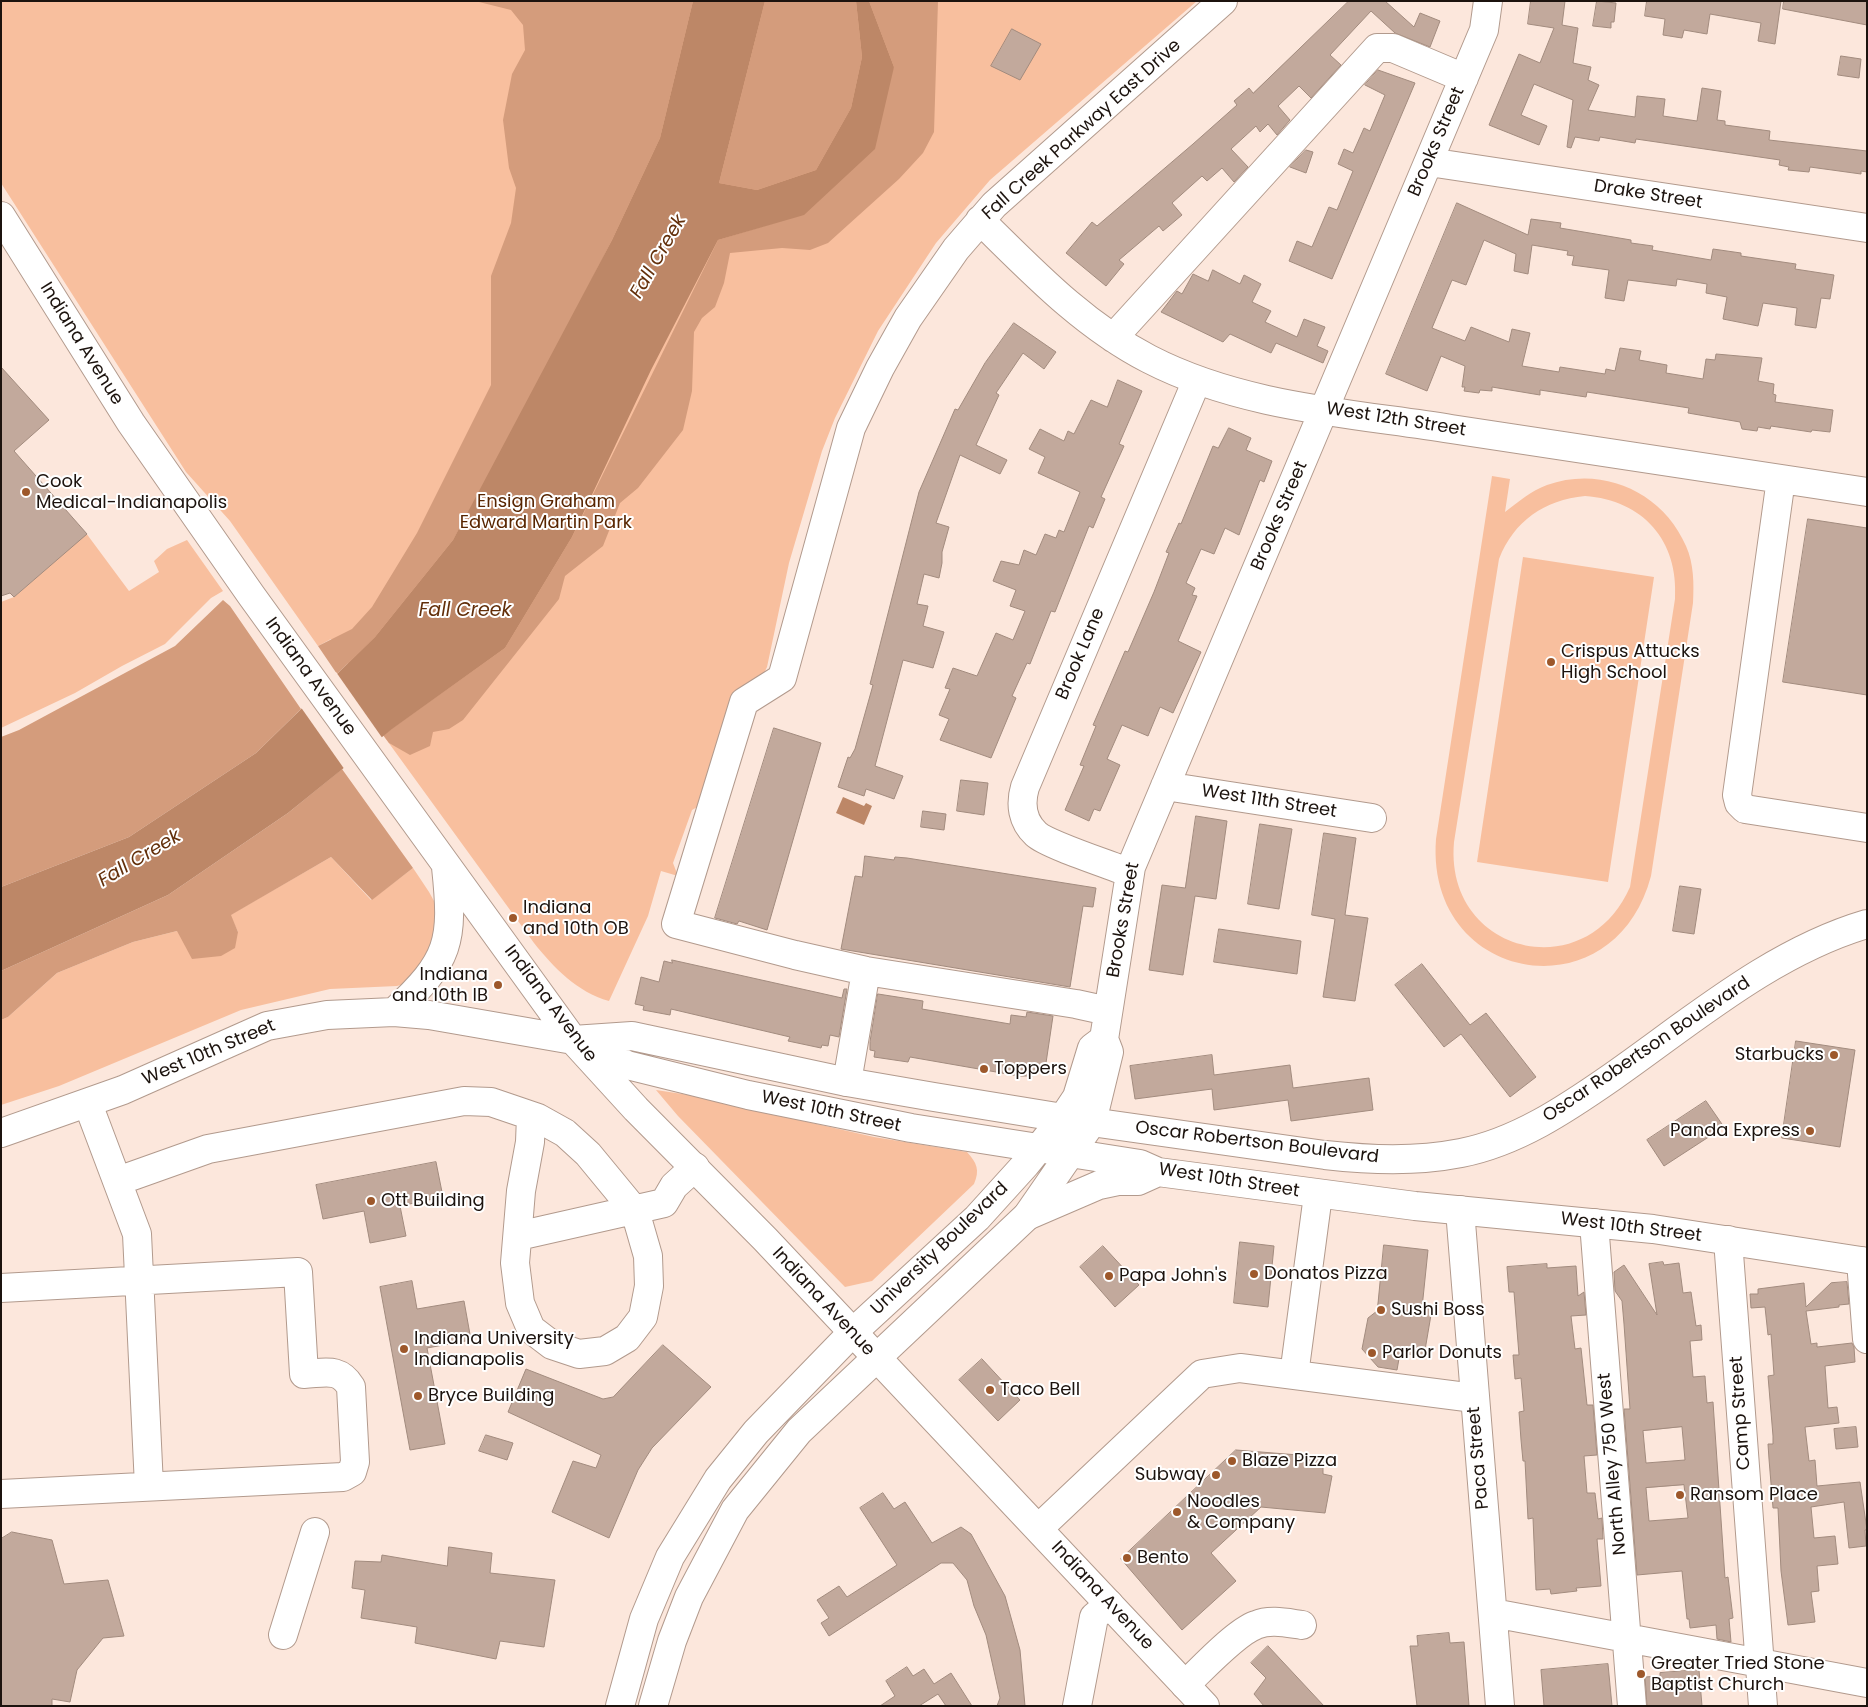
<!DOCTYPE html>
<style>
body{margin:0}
#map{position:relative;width:1868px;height:1707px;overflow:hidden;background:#fce7dc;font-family:Poppins,sans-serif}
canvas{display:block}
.frame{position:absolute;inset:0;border:2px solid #1c130e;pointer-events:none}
</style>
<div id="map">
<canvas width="1868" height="1707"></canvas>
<div class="frame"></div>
</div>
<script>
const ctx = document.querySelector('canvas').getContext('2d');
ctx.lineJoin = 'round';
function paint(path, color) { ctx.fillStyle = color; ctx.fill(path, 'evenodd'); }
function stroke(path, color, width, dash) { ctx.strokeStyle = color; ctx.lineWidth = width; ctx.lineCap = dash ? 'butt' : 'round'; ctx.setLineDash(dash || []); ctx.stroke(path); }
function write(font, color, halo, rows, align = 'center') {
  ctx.font = font + ' Poppins,sans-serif'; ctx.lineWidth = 4; ctx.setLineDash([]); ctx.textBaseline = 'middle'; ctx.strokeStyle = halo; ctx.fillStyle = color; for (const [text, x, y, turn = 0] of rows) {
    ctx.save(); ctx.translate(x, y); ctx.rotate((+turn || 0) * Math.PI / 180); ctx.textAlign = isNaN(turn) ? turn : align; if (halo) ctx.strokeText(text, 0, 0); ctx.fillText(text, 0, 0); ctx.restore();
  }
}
paint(new Path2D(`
 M1 1H1197L990 180 936 243 878 331 835 418 822 451 789 563 767 667 699 806 692 810 673 863 678 876 661 871 648 916 609 1001C577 992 554 968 534 943L383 735 392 729 331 639 318 646 230 521 186 472 1 183Z
 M1492 476 1510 479 1505 512C1518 502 1531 491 1547 485 1602 465 1663 492 1686 546 1694 564 1694 584 1693 603L1651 876C1614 1016 1425 984 1436 839ZM1585 496C1643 500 1679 541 1675 599L1630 887C1585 989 1444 953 1454 842L1499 559C1514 521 1544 500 1585 496Z
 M86 533 129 591 159 572 154 561 167 549 187 540 223 591 211 598 165 644 122 666 75 693 1 728V602L14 597Z
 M1523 557 1654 577 1608 882 1477 862Z
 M331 857 371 900 413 868C420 879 428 889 434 901 447 927 425 958 414 981L397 986 330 989 241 1010 59 1086 1 1105V1020L8 1017 57 973 133 942 177 931 238 932 230 915Z
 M656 1090 689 1095 874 1137 967 1152C977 1163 980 1170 974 1184L872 1281 845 1287 678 1116Z`), '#f8bf9e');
paint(new Path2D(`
 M475 1H693L660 138 612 240 520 418 453 540 375 637 337 674 318 646 352 629 372 607 417 533 491 385V276L511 223 516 188 509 168 503 120 512 74 525 50 523 25 511 10Z
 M765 1H856L862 57 851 108 816 170 757 190 719 183Z
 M869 1H938L934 132 923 153 899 179 828 243 810 250 782 248 730 253 724 283 715 307 702 318 694 332 692 391 683 430 638 488 620 503 603 546 565 576 559 599 463 720 449 729 433 732 430 746 410 755 389 743 383 735 505 648 572 537 718 240 804 214 894 67Z
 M223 600 230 606 301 709 256 753 129 837 1 887V737L19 730 175 646Z
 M342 769 413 868 372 900 331 857 231 915 238 932 235 948 221 956 192 959 177 931 133 942 57 973 8 1017 1 1020V971L168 895 288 813Z`), '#d49c7c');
paint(new Path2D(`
 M693 1H765L719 183 757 190 816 170 851 108 862 57 856 1H869L894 67 875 149 804 215 718 240 651 370 572 537 505 648 392 729 288 813 168 895 1 971V887L129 837 256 753 375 637 453 540 612 240 660 138Z
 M843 797 864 806 866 803 872 806 864 825 836 813Z`), '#bd8767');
paint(new Path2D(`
 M336 672 383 739 345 770 300 706Z`), '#fce7dc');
const building = new Path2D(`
 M1349 1H1385L1414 27 1420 13 1440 21 1430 47 1395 33 1371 11 1330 55 1341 65 1311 98 1299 86 1278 106 1290 120 1277 135 1268 124 1260 132 1256 126 1231 149 1248 167 1234 182 1222 168 1207 181 1202 176 1172 203 1182 215 1163 231 1159 226 1119 260 1124 264 1106 286 1066 253 1092 222 1097 226 1193 144 1237 105 1234 101 1249 88 1253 93Z
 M1531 1H1565L1562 25 1578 28 1573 63 1591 67 1588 80 1599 85 1588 110 1635 117 1637 96 1665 99 1663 116 1697 121 1702 88 1721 91 1717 120 1725 121V125L1770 131 1769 140 1867 151V172L1861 171V174L1810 167 1809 172 1788 170 1789 167 1779 165 1780 160 1636 139 1635 143 1600 137 1599 141 1575 137 1571 148 1567 147 1573 100 1534 84 1521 115 1547 126 1539 145 1489 125 1519 54 1540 63 1554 28 1528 24Z
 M1597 1 1616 3 1614 22H1611V28L1593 26Z
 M1647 1H1781L1775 44 1758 41 1761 23 1710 14 1707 34 1684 30 1682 38 1663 35 1665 19 1645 16Z
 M1784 1H1867V25L1783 9Z
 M1012 29 1041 44 1020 80 991 66Z
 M1841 56 1861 59 1859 78 1838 75Z
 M1378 70 1415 83 1332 279 1289 261 1297 241 1312 247 1329 207 1337 210 1353 171 1338 164 1344 149 1353 153 1364 128 1370 131 1385 95 1365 85Z
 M1306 150 1313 152 1306 173 1290 167Z
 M1457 203 1528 235 1531 219 1561 223 1560 228 1631 240V243L1653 246 1652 250 1711 260 1713 249 1741 253V256L1796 264 1795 269 1834 275 1830 299 1821 298 1816 328 1795 325 1797 308 1763 303 1758 326 1723 319 1727 297 1706 293 1707 284 1677 279 1676 286 1628 280 1624 301 1605 298 1609 270 1572 265 1574 256 1567 255 1568 251 1532 245 1528 274 1514 271 1516 254 1484 240 1466 285 1452 280 1432 328 1465 341 1471 327 1509 342 1512 329 1530 333 1522 366 1559 372 1560 367 1605 374 1606 369 1615 371 1620 348 1641 351 1639 360 1667 365 1666 373 1703 379 1706 359 1715 360 1716 354 1762 358 1758 381 1774 384 1773 394 1776 395 1775 402 1833 410 1830 432 1812 430 1811 432 1771 426 1770 429 1758 427 1757 431 1742 429 1740 422 1688 413 1689 408 1587 392 1586 397 1540 390V395L1492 387V391L1480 390 1479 393 1464 391 1465 387H1462L1465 366 1441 356 1427 391 1386 374Z
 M1213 270 1240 284 1244 275 1261 284 1252 302 1271 311 1265 322 1297 337 1304 319 1325 327 1317 346 1328 351 1323 363 1276 343 1271 353 1230 334 1223 342 1161 312 1177 291 1182 294 1193 274 1208 281Z
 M1014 323 1056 352 1044 369 1023 353 996 393 999 395 976 445 1007 460 1000 474 960 455 936 523 949 527 942 552V563L939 578 924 574 917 604 928 606 923 626 944 632 933 668 903 660 875 766 903 776 894 799 866 789 864 796 838 787 848 757 850 758 855 749 873 685 870 684 919 492 955 409 958 410 985 363Z
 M1 367 49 420 14 451 87 534 14 597 10 593 1 596Z
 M1118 380 1142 391 1119 444 1124 446 1101 497 1105 499 1093 528 1089 526 1055 612 1051 611 1030 664 1027 663 1012 696 1016 698 991 758 940 740 949 719 939 715 950 689 945 688 953 668 977 676 996 633 1013 640 1025 611 1010 606 1016 590 993 581 1001 561 1019 565 1024 550 1036 555 1045 534 1056 538 1059 530 1064 532 1080 492 1038 473 1045 457 1029 449 1040 429 1064 441 1068 431 1074 434 1091 400 1107 407Z
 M1229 428 1251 438 1246 450 1272 461 1264 482 1260 480 1239 535 1225 528 1214 554 1201 549 1186 583 1195 588 1192 595 1197 596 1178 641 1201 652 1173 713 1160 707 1148 736 1122 725 1107 759 1120 765 1100 811 1094 809 1089 821 1065 810 1084 766 1080 765 1096 726 1093 725 1125 651 1128 652 1154 592 1169 553 1166 552 1179 523 1181 524 1213 446 1218 448Z
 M1808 519 1867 528V695L1783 682Z
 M774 728 821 743 767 930 739 921 737 924 715 918Z
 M961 780 988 783 984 815 957 811Z
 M923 811 946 814 944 830 921 827Z
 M1196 816 1227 821 1216 899 1195 896 1183 975 1149 970 1162 885 1185 888Z
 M1260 824 1292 829 1279 909 1248 904Z
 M1324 833 1356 838 1345 915 1368 918 1355 1001 1323 997 1335 919 1312 915Z
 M865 856 894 860 895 857 907 858 1096 888 1093 907 1083 906 1070 987 841 949 855 876 862 877Z
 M1680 886 1701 889 1694 934 1673 931Z
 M1219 929 1301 941 1297 974 1214 962Z
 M672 960 842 998 844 989H847L839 1037 830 1035 828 1046 822 1045 821 1048 788 1041 790 1037 671 1009 670 1015 643 1010 644 1006 635 1004 641 977 659 982 664 961 672 963Z
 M1422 964 1470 1025 1486 1013 1536 1077 1510 1097 1461 1034 1444 1047 1395 985Z
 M878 994 923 1001 922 1009 1010 1024 1011 1015 1026 1017 1027 1012 1053 1016 1046 1063 1042 1071 1032 1076H1019L910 1057 908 1062 874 1057 875 1051 870 1050V1042Z
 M1796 1041 1855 1050 1840 1147 1782 1138Z
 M1212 1055 1214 1075 1290 1065 1293 1088 1369 1078 1373 1110 1291 1121 1288 1100 1214 1110 1212 1089 1135 1099 1130 1066Z
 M1706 1101 1724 1127 1664 1166 1647 1140Z
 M436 1162 443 1197 400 1206 406 1236 370 1243 364 1211 323 1219 316 1185Z
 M1240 1242 1274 1246 1268 1307 1234 1303Z
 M1384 1245 1428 1250 1422 1308 1432 1309 1424 1356 1400 1353 1397 1370 1378 1367 1362 1349 1368 1318 1377 1311Z
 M1103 1246 1139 1285 1115 1307 1080 1267Z
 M1663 1262 1664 1265 1679 1263 1683 1293 1691 1292 1696 1326 1701 1325 1702 1340 1690 1341 1693 1377 1705 1376 1707 1403 1713 1402 1725 1578 1728 1577 1733 1618 1729 1619 1731 1642 1717 1639 1716 1625 1690 1628 1689 1619H1687L1682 1571 1637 1575 1624 1409H1630L1624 1324 1622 1301 1615 1291 1614 1272 1624 1265 1657 1315 1649 1264ZM1682 1427 1685 1460 1646 1463 1643 1431ZM1684 1485 1688 1518 1649 1521 1646 1488Z
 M1547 1264V1268L1576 1266 1578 1296 1584 1292 1586 1315 1571 1316 1575 1349 1581 1348 1587 1405H1593L1597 1455 1584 1456 1587 1493H1595L1598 1519 1602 1518 1603 1539H1597L1601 1586 1576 1588 1577 1591 1551 1594 1550 1589 1536 1590 1533 1518 1528 1519 1525 1461H1523L1521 1440 1519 1412 1524 1411 1521 1378 1515 1379 1513 1355H1519L1514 1292H1509L1507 1267Z
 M412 1281 417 1309 464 1301 471 1340 427 1348 445 1444 410 1450 380 1287Z
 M1847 1282 1849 1304 1839 1305V1307L1806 1311 1811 1344 1817 1343V1347L1852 1343 1854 1347 1855 1362 1825 1366 1828 1408 1837 1407 1839 1423 1805 1427 1809 1461 1815 1460 1817 1486 1860 1482 1867 1530H1865L1866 1546 1849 1548 1844 1502 1811 1507 1814 1538 1835 1536 1838 1564 1817 1566 1819 1591 1811 1592 1815 1622 1788 1625 1781 1571 1778 1508H1773L1769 1459 1768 1444H1773V1436L1768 1376 1774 1375 1771 1334 1768 1335 1765 1307 1751 1308 1750 1294H1758V1289L1804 1283 1806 1307 1831 1283Z
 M663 1345 711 1387 652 1448 638 1470 609 1538 552 1512 573 1461 596 1468 601 1455 508 1412 526 1369 603 1399 613 1397Z
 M982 1359 1020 1400 998 1421 959 1380Z
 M1856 1427 1858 1447 1836 1449 1834 1429Z
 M486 1435 513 1443 507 1460 479 1451Z
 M1236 1450 1323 1457V1474L1332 1476 1325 1513 1261 1507 1211 1553 1236 1581 1182 1630 1121 1559Z
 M883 1493 894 1509 905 1502 932 1543 961 1527 971 1534 1005 1596 1020 1650 1025 1706H997L1000 1698 986 1635 974 1606 967 1580 953 1563H941L829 1636 821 1623 829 1618 817 1600 839 1586 847 1597 897 1565 860 1508Z
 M12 1532 52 1540 64 1584 108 1580 124 1636 103 1638 77 1670 70 1702 52 1699V1706H1V1539Z
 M449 1547 492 1553 490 1573 555 1580 544 1647 500 1641 496 1659 415 1643 417 1627 361 1618 365 1590 352 1588 355 1561 381 1562 382 1555 447 1566Z
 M1449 1633 1450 1643 1464 1642 1469 1706H1417L1410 1646H1418L1417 1636Z
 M1268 1646 1324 1706H1264L1254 1694 1266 1678 1251 1663Z
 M1608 1664 1612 1706H1544L1541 1670Z
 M907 1667 913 1676 924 1669 934 1684 951 1673 972 1706H946L938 1694 919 1706H880L895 1696 886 1681Z
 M1699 1670 1702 1706H1647L1645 1677 1660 1676V1673Z`);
paint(building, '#c2a99c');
stroke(building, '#a28b7e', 1);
const minor = new Path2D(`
 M1429 162 1867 228
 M980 220C1033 272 1083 325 1149 359 1242 407 1350 413 1451 429 1589 450 1728 471 1867 492
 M1113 338 1377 48H1393L1464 78
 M1781 479 1737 795 1739 803 1745 809 1867 828
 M1165 786 1372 818
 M1130 873C1111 865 1048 845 1036 834 1022 821 1020 804 1025 787L1197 380
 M1108 1011 1076 1004 866 971 795 955 676 924 744 702 782 678 851 428 880 368 908 318 956 249 994 205 1223 1
 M847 1082 866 971
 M88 1104 137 1234 149 1486
 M118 1181 208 1149 464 1101 491 1102 538 1118 565 1133 588 1154 635 1211 648 1256 649 1286 643 1317 627 1338 605 1351 579 1354 552 1345 531 1329 520 1303 515 1263 521 1191 530 1142 531 1116
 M1460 1210 1500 1706
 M1594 1223 1632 1706
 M518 1236 664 1203 674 1186 695 1167
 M1728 1240 1763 1706
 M1861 1261 1867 1339
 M1 1288 298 1272 304 1374C325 1373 339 1367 351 1387L355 1462 352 1472 343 1477 1 1494
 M1294 1375 1318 1195
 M1039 1528 1202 1374 1240 1368 1474 1398
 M1493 1613 1867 1683
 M283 1635 315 1532
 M1185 1685C1202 1669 1236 1632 1256 1625 1270 1619 1287 1623 1302 1625
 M620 1706 644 1619 670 1557 718 1479 756 1432 852 1333 977 1218 1026 1164 1063 1118 1077 1097 1092 1048 1104 1039
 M653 1706 672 1641 689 1597 735 1510 799 1431 1027 1216 1092 1122 1109 1052 1104 1039 1131 867 1484 30 1488 1
 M1077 1706 1094 1617 1109 1604`);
const major = new Path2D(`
 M1 216 131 423 251 595 573 1040 636 1109 765 1239 1205 1706
 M394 1012C450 960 454 942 446 867
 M584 1045 627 1065 748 1095 911 1128 1140 1164 1158 1172 1415 1206 1653 1229 1867 1262
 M1 1133 123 1090 267 1026 327 1015 394 1012 429 1015 573 1040 632 1036 847 1082 934 1097 1063 1118 1325 1155C1371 1160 1415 1162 1461 1153 1517 1142 1566 1109 1612 1077 1692 1021 1772 952 1867 924
 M1027 1216 1099 1185 1118 1181H1138L1158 1172`);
stroke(minor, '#b29a8d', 30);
stroke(major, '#b29a8d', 30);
stroke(minor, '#fff', 28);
stroke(major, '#fff', 28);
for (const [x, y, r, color] of [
 [26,492,5,"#9d582b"],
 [1551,662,5,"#9d582b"],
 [513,918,5,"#9d582b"],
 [498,985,5,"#9d582b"],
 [1834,1055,5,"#9d582b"],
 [984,1069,5,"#9d582b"],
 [1810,1131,5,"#9d582b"],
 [371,1201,5,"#9d582b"],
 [1254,1274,5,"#9d582b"],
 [1109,1276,5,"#9d582b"],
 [1381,1310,5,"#9d582b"],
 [404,1349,5,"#9d582b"],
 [1372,1353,5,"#9d582b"],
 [990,1390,5,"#9d582b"],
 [418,1396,5,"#9d582b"],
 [1232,1461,5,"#9d582b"],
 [1216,1475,5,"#9d582b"],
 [1680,1495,5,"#9d582b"],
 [1177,1512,5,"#9d582b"],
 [1127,1558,5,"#9d582b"],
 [1641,1674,5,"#9d582b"]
]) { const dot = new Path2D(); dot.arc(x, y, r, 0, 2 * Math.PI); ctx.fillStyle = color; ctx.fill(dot); stroke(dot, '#fff', 2); }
write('18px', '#1c130e', '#fff', [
 ["Fall Creek Parkway East Drive",1082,130,-42],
 ["Brooks Street",1437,142,-67],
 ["Drake Street",1648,195,9],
 ["Indiana Avenue",81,344,58],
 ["West 12th Street",1396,420,9],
 ["Brooks Street",1280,516,-67],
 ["Brook Lane",1081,654,-67],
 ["Indiana Avenue",310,677,54],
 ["West 11th Street",1269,802,9],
 ["Brooks Street",1124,920,-80],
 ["Indiana Avenue",550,1004,53],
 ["Oscar Robertson Boulevard",1647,1050,-34],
 ["West 10th Street",209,1053,-23],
 ["West 10th Street",831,1112,12],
 ["Oscar Robertson Boulevard",1257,1143,7],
 ["West 10th Street",1229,1181,9],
 ["West 10th Street",1631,1228,7],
 ["University Boulevard",940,1249,-44],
 ["Indiana Avenue",823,1302,47],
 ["Camp Street",1741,1413,-94],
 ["Paca Street",1479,1458,-95],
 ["North Alley 750 West",1613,1464,-95],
 ["Indiana Avenue",1102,1596,47]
]);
write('18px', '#1c130e', '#fff', [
 ["Cook",36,482],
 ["Medical-Indianapolis",36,503],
 ["Crispus Attucks",1561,652],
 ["High School",1561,673],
 ["Indiana",523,908],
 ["and 10th OB",523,929],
 ["Indiana",488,975,"right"],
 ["and 10th IB",488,996,"right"],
 ["Starbucks",1824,1055,"right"],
 ["Toppers",994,1069],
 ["Panda Express",1800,1131,"right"],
 ["Ott Building",381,1201],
 ["Donatos Pizza",1264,1274],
 ["Papa John's",1119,1276],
 ["Sushi Boss",1391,1310],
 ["Indiana University",414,1339],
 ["Indianapolis",414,1360],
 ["Parlor Donuts",1382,1353],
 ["Taco Bell",1000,1390],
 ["Bryce Building",428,1396],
 ["Blaze Pizza",1242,1461],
 ["Subway",1206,1475,"right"],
 ["Ransom Place",1690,1495],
 ["Noodles",1187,1502],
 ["& Company",1187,1523],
 ["Bento",1137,1558],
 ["Greater Tried Stone",1651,1664],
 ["Baptist Church",1651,1685]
], 'left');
write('18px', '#582500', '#fff', [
 ["Ensign Graham",546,502],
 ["Edward Martin Park",546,523]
]);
write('italic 19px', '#632f0a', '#fff', [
 ["Fall Creek",659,257,-60],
 ["Fall Creek",465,611],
 ["Fall Creek",140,859,-31]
]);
</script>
